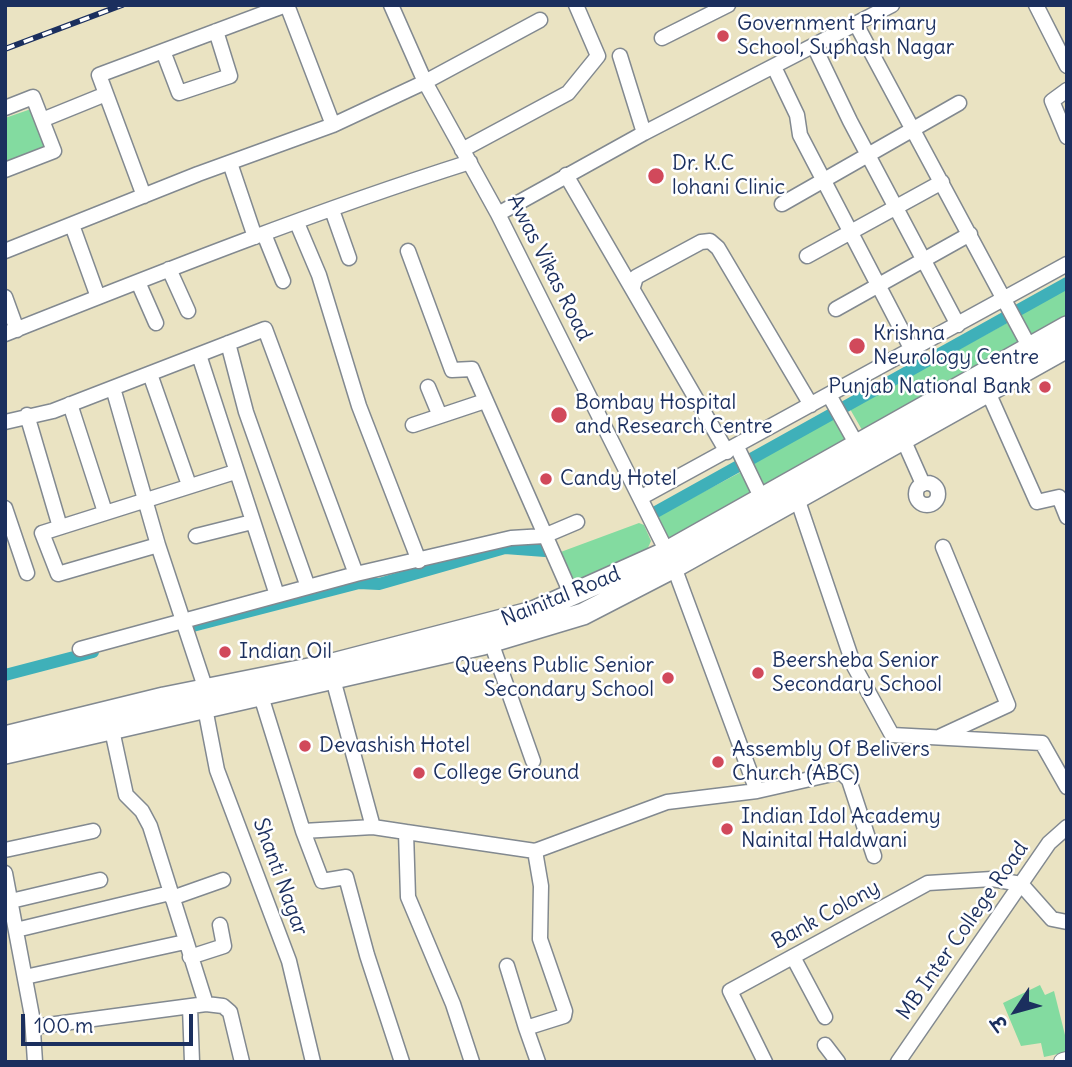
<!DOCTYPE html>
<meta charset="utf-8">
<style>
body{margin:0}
#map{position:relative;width:1072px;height:1067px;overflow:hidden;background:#eae3c2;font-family:Delius,"Playpen Sans Deva",sans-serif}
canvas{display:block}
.frame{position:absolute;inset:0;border:7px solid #1b2f5e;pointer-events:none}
.north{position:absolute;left:981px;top:976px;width:70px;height:70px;-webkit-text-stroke:5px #fff;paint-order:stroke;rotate:234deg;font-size:19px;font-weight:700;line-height:28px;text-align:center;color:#1b2f5e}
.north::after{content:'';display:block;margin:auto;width:24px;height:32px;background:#1b2f5e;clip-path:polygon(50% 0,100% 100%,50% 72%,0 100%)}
.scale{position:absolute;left:21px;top:1014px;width:172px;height:32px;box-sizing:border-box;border:4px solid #1b2f5e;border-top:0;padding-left:9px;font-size:21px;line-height:24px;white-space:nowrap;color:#1b2f5e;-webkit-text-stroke:5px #fff;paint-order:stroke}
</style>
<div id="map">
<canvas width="1072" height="1067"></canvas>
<div class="frame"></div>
<div class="north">उ</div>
<div class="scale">100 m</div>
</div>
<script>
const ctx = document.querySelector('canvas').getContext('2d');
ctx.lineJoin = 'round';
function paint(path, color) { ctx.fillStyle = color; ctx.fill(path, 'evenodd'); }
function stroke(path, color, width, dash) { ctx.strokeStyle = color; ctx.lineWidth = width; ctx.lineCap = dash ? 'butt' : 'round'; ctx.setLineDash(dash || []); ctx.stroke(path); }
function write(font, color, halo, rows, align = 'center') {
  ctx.font = font + ' Delius,sans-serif'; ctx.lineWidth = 5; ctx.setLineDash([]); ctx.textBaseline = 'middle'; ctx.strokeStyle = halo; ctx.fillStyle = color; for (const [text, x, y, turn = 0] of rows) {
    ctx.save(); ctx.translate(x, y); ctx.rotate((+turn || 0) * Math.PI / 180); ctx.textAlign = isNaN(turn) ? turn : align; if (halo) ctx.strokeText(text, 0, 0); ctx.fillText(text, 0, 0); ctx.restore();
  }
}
paint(new Path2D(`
 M34 108 49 148 5 164V118Z
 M1067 288V320L1033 339 1019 314Z
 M1007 323 1022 345 865 435 850 409Z
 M836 415 850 441 767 489 752 463Z
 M741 472 753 494 669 542 656 517Z
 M639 523 644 525 651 541 647 550 575 583 571 580 558 553Z
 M1040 985 1045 995 1054 991 1067 1043V1052L1044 1057 1041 1043 1021 1046 1003 1003Z`), '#83dba0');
stroke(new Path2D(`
 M654 513 1067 283
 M185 628 359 583 379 584 505 548 545 551
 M5 675 93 652`), '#3fb0b9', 12);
const minor = new Path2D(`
 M287 5 333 125
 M391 5 425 82 498 214 667 552
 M1036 5 1067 66
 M856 24 1030 348
 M662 38 728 5
 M814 46 850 121 958 325
 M163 51 179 93 230 76 216 31
 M620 56 644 133
 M774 67 797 115 800 135 912 350
 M1067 90 1052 101 1067 137
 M5 108 33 97 54 151 5 170
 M42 120 106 94
 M462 150 568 93 598 56 576 5
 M230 163 255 237
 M566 175 727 452
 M144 196 99 75 286 5
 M782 204 959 103
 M332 210 349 258
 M498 214 644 133 892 5
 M297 223 319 275 359 406 419 561
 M72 225 98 297
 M264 234 283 281
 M5 251 198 174 333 125 425 82 540 20
 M408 251 452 370 472 369 572 596
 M807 256 942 182
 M169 269 188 311
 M138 282 156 323
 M633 287 636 277 701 242 710 241 718 248 811 405
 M5 297 17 330
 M836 309 970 234
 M5 334C159 273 312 212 470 162
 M228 343 246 412 308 587
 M199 355 277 595
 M150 374 189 485
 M428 387 440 416
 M113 388 158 545 206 690
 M988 392 1037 502 1059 497 1067 517
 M829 395 857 445
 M70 404 105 512
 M27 415 60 527
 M5 422 53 411 265 329 356 574
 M413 425 485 401
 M903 439 923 484
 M737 447 762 499
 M916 494a11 11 0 1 1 22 0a11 11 0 1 1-22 0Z
 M640 498 1067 264
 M797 498 854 666 892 735 1042 743 1067 787
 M5 508 27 573
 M196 536 252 522
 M158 545 58 574 42 533 235 472
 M491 642 533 761
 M80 649 356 574 511 538 544 536 577 522
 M333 679 373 827 406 832 408 897 453 1004 472 1062
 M261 696 303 831
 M205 708 217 770 289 961 313 1062
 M112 730 126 795 142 811 150 826 206 1004 223 1006 230 1012 242 1062
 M941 736 1008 705 943 547
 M757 791 841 772 849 780 874 856
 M373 827 303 831 322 881 346 877 367 955 402 1062
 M406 832 535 851 667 802 757 791 674 567
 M5 850 93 831
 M535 851 541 886 540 939 565 1011 564 1016 526 1028 538 1062
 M5 873 32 1016 35 1062
 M172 898 223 880
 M11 901 100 880
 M16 930 170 893
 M190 957 224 946 220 925
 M793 957 825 1017
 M507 966 526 1028
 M25 977 185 942
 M190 1007 192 1062
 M33 1027 206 1004
 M825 1045 838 1062
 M765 1062 730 991 928 883 992 879 1021 884 1052 919 1067 922
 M898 1062 1049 843 1067 827`);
const major = new Path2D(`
 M1063 1062 1067 1061`);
const highway = new Path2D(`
 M5 737 164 698 329 665 533 612 667 552 1067 327
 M5 753 483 644 583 614 674 567 1067 347`);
stroke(minor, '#828990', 17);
stroke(major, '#828990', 20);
stroke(highway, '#828990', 24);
stroke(minor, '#fff', 14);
stroke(major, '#fff', 18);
stroke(highway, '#fff', 21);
const rail = new Path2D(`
 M5 49 122 5`);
stroke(rail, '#1b2f5e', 6);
stroke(rail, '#fff', 3.5, [10]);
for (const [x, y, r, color] of [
 [723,36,7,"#d1495b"],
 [656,176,9,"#d1495b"],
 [857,346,9,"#d1495b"],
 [1045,387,7,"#d1495b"],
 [559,415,9,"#d1495b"],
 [546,479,7,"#d1495b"],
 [225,652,7,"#d1495b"],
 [758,673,7,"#d1495b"],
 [668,678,7,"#d1495b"],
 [305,746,7,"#d1495b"],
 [718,762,7,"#d1495b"],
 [419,773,7,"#d1495b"],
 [727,829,7,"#d1495b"]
]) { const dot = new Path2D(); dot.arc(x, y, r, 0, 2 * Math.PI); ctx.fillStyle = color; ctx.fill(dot); stroke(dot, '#fff', 2.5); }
write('21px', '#1b2f5e', '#fff', [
 ["Government Primary",737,24],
 ["School, Suphash Nagar",737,48],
 ["Dr. K.C",672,164],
 ["lohani Clinic",672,188],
 ["Krishna",873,334],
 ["Neurology Centre",873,358],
 ["Punjab National Bank",1031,387,"right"],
 ["Bombay Hospital",575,403],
 ["and Research Centre",575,427],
 ["Candy Hotel",560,479],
 ["Indian Oil",239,652],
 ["Beersheba Senior",772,661],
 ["Secondary School",772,685],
 ["Queens Public Senior",654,666,"right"],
 ["Secondary School",654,690,"right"],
 ["Devashish Hotel",319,746],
 ["Assembly Of Belivers",732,750],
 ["Church (ABC)",732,774],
 ["College Ground",433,773],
 ["Indian Idol Academy",741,817],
 ["Nainital Haldwani",741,841]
], 'left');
write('21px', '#1b2f5e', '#fff', [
 ["Awas Vikas Road",549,268,63],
 ["Nainital Road",561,597,-22],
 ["Shanti Nagar",280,877,70],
 ["Bank Colony",826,915,-29],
 ["MB Inter College Road",963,931,-55]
]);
</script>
